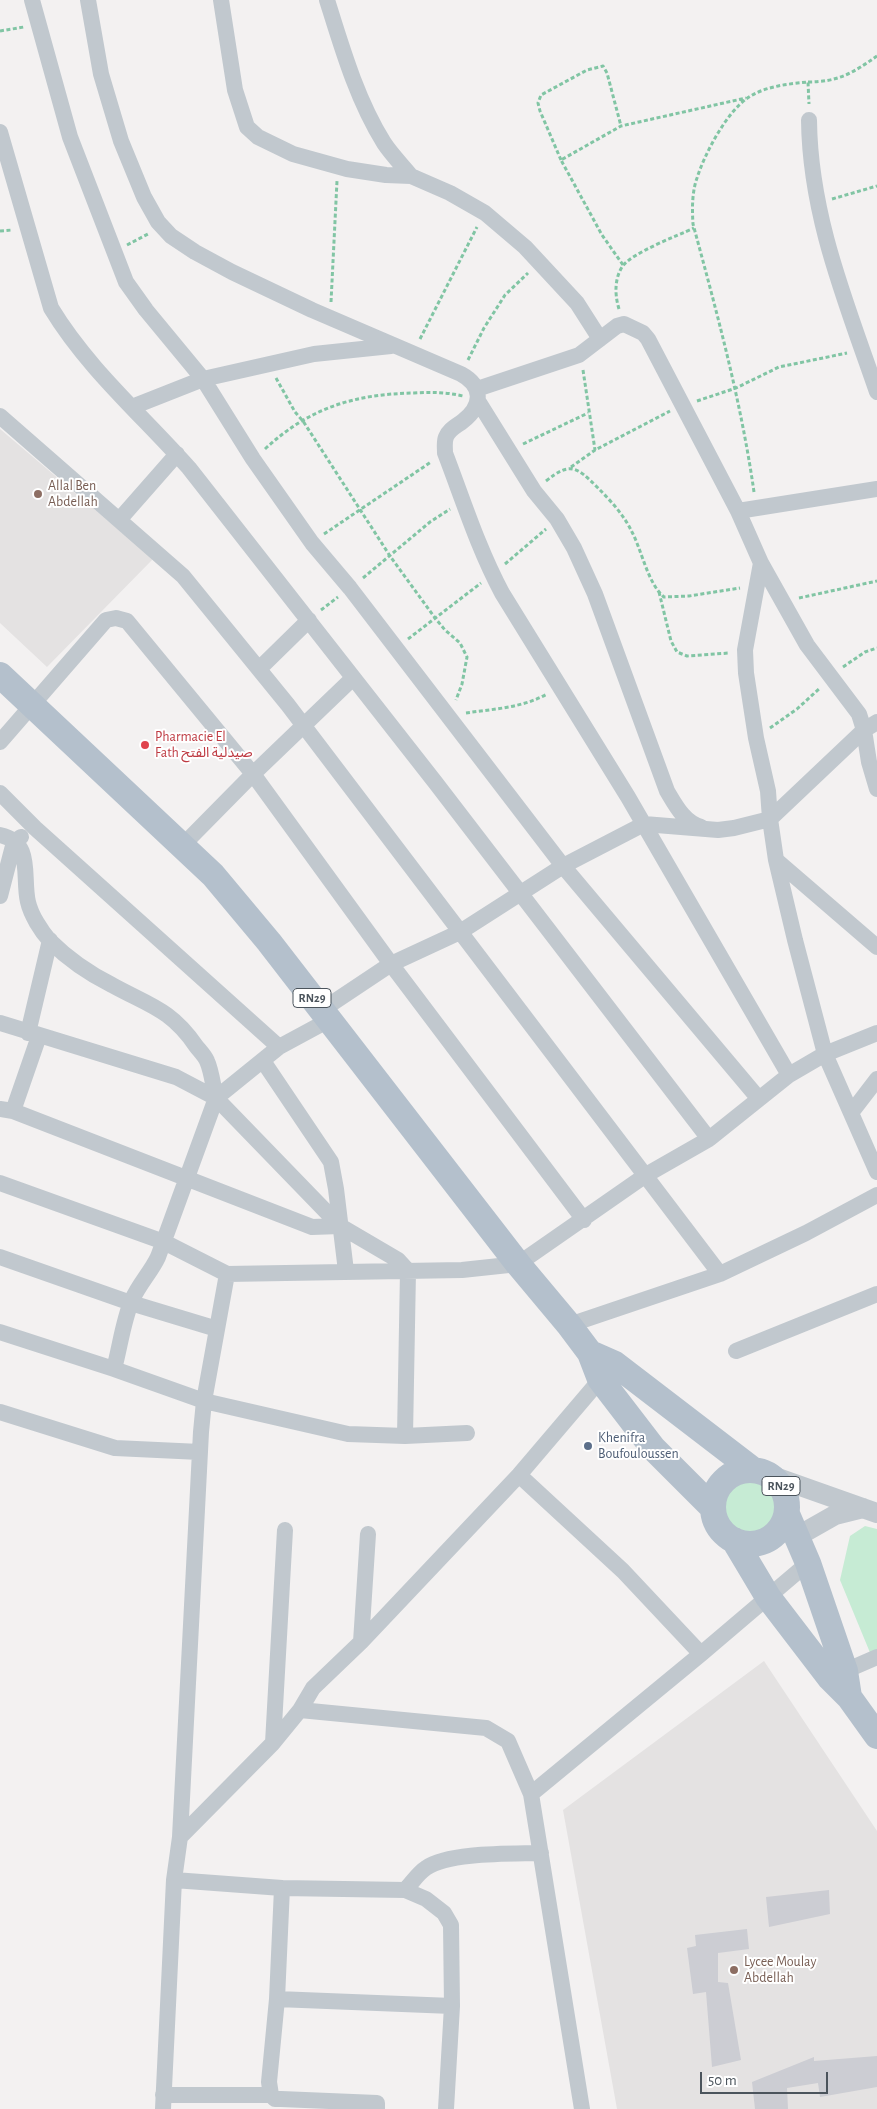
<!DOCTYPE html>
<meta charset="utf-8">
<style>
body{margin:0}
#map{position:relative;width:877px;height:2109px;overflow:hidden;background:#f3f1f1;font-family:"Alegreya Sans",sans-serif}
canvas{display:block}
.scale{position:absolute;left:700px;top:2072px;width:128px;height:22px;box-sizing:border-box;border:2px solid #4b545c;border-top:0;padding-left:6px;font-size:15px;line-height:18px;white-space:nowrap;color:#4b545c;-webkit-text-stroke:4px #fff;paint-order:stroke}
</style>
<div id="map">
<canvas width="877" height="2109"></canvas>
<div class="scale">50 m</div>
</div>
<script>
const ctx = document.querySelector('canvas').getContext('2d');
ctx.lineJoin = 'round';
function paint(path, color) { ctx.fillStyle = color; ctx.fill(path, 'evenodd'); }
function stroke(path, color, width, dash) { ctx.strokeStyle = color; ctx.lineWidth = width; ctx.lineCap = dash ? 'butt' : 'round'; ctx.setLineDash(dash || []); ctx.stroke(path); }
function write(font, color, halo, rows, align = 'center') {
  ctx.font = font + ' "Alegreya Sans","Noto Sans Arabic",sans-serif'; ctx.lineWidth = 4; ctx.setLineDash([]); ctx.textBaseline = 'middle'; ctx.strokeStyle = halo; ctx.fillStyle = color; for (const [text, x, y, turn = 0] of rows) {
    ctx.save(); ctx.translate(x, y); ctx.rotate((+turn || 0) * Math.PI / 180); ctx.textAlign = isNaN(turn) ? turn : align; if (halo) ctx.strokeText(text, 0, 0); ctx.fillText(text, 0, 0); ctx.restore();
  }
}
paint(new Path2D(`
 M0 429 153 559 47 667 0 623Z
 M764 1661 877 1831V2109H617L563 1810Z`), '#e4e2e2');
paint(new Path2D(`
 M723 1506a27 27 0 1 1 54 0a27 27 0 1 1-54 0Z
 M865 1526 877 1529V1652L871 1655 840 1580 850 1536Z`), '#c6ebd4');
paint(new Path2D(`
 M829 1890 830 1914 769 1927 766 1897Z
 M747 1929 749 1949 718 1953V1982L728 1983 741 2060 712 2067 706 1992 693 1994 687 1948 696 1946 695 1935Z
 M877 2056V2087L820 2097 818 2083 787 2088 788 2109H755L752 2082 814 2057V2061Z`), '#cccdd3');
stroke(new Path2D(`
 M0 31 24 27
 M808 82C838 82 853 73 877 56
 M561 160 540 111 538 103 541 95 587 70 603 66 607 73 621 126
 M832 199 877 186
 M0 231 12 230
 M127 245 148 234
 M623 265 602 235 561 160 621 126 746 98
 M331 302 337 181
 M619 309C615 296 614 280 622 267 631 253 677 236 694 228
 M420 339 477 227
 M468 360 484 328 505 295 528 273
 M583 370 595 450
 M276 378 295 412 303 421 390 556 435 618 445 630 460 643 467 657 462 684 456 700
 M697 401 736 388 779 367 847 353
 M523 444 588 413
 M265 449C309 408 354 394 414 393 431 392 446 392 463 396
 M571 467 595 450 670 411
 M546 481C570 462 576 466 597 487 610 500 624 515 632 532 642 551 648 584 664 597L689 596 740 588
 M754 492C741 401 717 313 693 224 692 209 692 192 697 178 705 153 727 111 749 97 766 86 788 84 808 82L809 104
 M324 534 431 462
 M505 564 546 529
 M363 578 430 522 450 509
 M659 592 671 641 677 652 687 656 729 653
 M799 598 877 581
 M321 610 338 597
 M408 639 481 583
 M843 667 865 652 877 648
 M466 713C493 709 522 708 547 694
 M770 728 797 709 820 688`), '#81c5a4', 3, [4, 2.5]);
stroke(new Path2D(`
 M32 0 70 137 126 282 146 310 203 379 253 459 312 543 350 588 563 866 759 1099
 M88 0 101 74 121 141 144 197 158 222 171 236 195 252 232 272 312 310 461 374C483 386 483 405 463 421 457 426 449 429 446 437 444 442 445 447 445 453 463 500 478 548 502 593L628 797 789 1075
 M221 0 235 90 247 127 258 137 293 154 347 169 386 175 411 176 450 193 485 213 525 247 577 303 600 339
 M327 0C342 48 357 100 384 143 392 155 402 165 411 176
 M809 120C810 216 846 302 877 392
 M0 132 51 308C88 369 142 415 189 468L435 782 709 1139
 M477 389 579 355 617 326 624 324 643 333 648 339 738 511 761 563 807 645 859 714 864 730 869 762 877 789
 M478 401 534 491 557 519 574 548 595 594 667 791C676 806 684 822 701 827
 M132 407 203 379 314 354 391 346
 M0 416 183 576 288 705 720 1274
 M738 511 877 489
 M119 520 177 454
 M761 563 745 650 746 673 756 738 768 791 770 819 776 860 795 940 825 1054 877 1172
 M259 669 309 620
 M0 742 106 620 116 618 127 621 253 774 391 964 584 1220
 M0 793 35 828 279 1047
 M0 835C34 842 22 877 28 902 31 915 41 931 50 941 67 958 90 974 112 985 148 1005 171 1009 196 1046 200 1051 205 1056 207 1061 212 1072 213 1087 216 1098
 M182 846 253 774 353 678
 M776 860 877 947
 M0 896 14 842 21 837
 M322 1010 391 964 460 932 563 866 644 824 718 830 734 828 770 819 864 730 877 722
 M0 1023 176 1077 216 1098 340 1226 398 1260 408 1271 405 1436
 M28 1033 50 940
 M263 1061 331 1162 336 1189 346 1271
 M0 1109 13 1111 312 1227 340 1226
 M13 1111 39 1036
 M851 1113 877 1079
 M0 1183 164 1242 227 1274
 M0 1257 131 1303 217 1329
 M569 1325 720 1274 806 1233 877 1195
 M0 1332 114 1369 204 1401 348 1434 405 1436 467 1433
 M736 1351 877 1294
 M114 1369C120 1347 123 1321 132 1300 139 1284 151 1272 158 1257L216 1098 279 1047 329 1020
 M0 1412 115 1448 200 1452
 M519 1475 623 1571 701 1654
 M361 1642 368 1534
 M838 1674 877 1657
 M300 1710 486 1728 508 1741 531 1794
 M273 1743 285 1530
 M180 1837 273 1743 300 1710 313 1688 361 1642 519 1475 605 1374
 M174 1880 282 1888 277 1999 269 2082 271 2095 275 2099H281L377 2103V2109
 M282 1888 405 1890 426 1899 444 1913 451 1925 452 2006 446 2109
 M405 1890C412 1883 418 1873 426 1868 449 1852 513 1854 541 1853
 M277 1999 452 2006
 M163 2095H271
 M163 2109 174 1880 180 1837 201 1432 204 1401 227 1274 462 1270 518 1264 646 1175 709 1139 789 1075 825 1054 877 1033
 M582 2109 531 1794 701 1654 808 1563`), '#c1c8ce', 16);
stroke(new Path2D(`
 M772 1476 877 1513
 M798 1536 835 1515 863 1508`), '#c1c8ce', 20);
stroke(new Path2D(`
 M0 675 213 875 269 942 518 1264 569 1325 590 1353 600 1379 653 1448 713 1508
 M590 1353 615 1364 752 1469
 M713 1507a37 37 0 1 1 74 0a37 37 0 1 1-74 0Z
 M787 1514 808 1563 845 1671 849 1697
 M734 1540 768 1597 830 1678 849 1697 877 1736`), '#b4c0cc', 26);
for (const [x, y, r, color] of [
 [38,494,5,"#8d6e63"],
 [145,745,5,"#e0444e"],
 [588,1446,5,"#5c6f8a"],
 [734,1970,5,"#8d6e63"]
]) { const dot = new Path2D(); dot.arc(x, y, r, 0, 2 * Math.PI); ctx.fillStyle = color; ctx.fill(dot); stroke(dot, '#fff', 2); }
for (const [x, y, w] of [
 [312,998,38],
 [781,1486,38]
]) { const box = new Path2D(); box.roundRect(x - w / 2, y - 9.5, w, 19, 4); ctx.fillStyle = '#fff'; ctx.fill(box); stroke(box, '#4b545c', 1); }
write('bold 12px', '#4b545c', null, [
 ["RN29",312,998],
 ["RN29",781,1486]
]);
write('14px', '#785e54', '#fff', [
 ["Allal Ben",48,486],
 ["Abdellah",48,502],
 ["Lycee Moulay",744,1962],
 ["Abdellah",744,1978]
], 'left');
write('14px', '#be3a42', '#fff', [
 ["Pharmacie El",155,737],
 ["Fath صيدلية الفتح",155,753]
], 'left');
write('14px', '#4e5e75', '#fff', [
 ["Khenifra",598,1438],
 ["Boufouloussen",598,1454]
], 'left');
</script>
